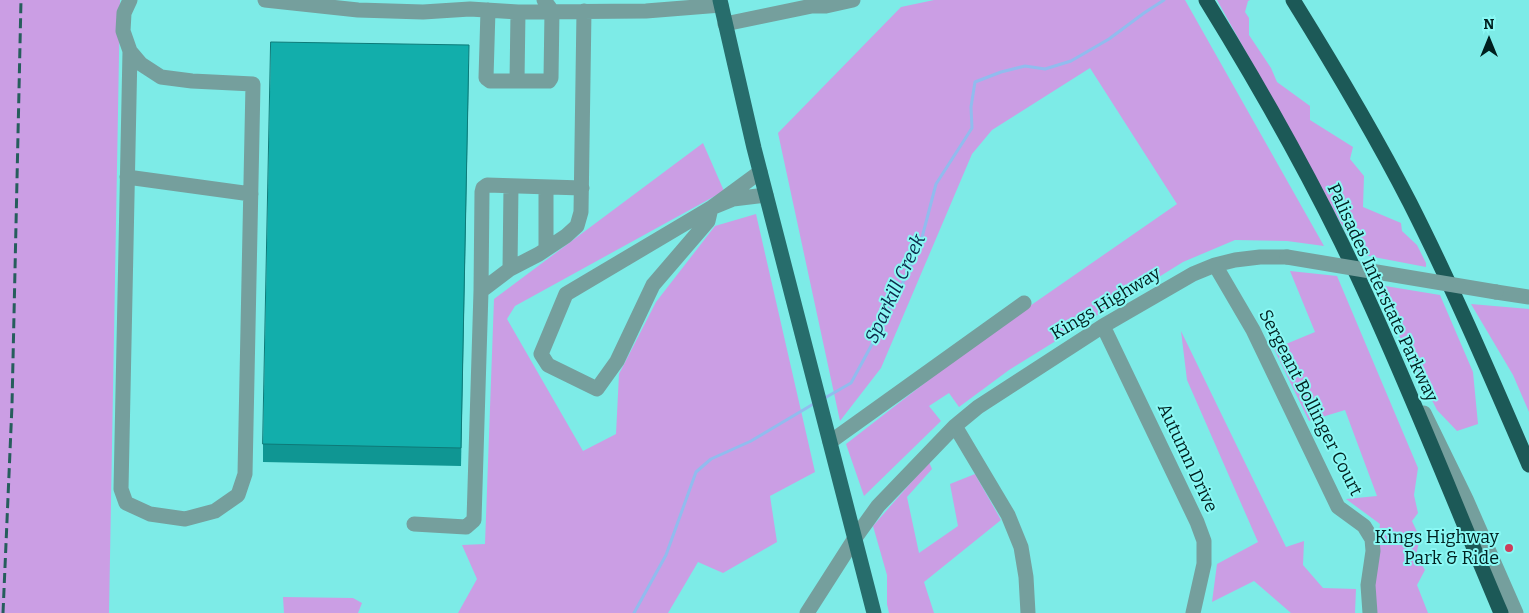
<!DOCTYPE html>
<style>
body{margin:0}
#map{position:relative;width:1529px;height:613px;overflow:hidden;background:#7debe7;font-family:Bitter,serif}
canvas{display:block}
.north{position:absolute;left:1464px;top:15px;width:50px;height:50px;-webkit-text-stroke:4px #8af8f4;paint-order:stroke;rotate:0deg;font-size:14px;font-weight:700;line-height:20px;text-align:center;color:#00201f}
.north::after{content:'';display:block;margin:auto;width:18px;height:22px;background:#00201f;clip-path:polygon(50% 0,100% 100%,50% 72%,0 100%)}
</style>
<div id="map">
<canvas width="1529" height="613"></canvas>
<div class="north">N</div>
</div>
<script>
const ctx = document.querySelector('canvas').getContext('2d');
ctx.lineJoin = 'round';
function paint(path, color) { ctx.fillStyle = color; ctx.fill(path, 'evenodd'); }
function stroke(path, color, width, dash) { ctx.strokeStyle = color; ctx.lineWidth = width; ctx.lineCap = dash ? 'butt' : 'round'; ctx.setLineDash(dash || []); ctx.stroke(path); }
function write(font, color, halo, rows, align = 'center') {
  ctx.font = font + ' Bitter,serif'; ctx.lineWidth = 4; ctx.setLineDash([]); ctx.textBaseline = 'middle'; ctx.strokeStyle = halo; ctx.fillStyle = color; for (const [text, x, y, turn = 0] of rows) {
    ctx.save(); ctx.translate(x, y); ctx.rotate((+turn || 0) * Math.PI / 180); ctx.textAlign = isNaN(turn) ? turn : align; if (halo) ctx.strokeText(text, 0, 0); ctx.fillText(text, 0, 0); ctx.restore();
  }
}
paint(new Path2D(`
 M0 0H120L109 613H0Z
 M934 0H1185L1324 246 1287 241 1235 240 1183 262 1009 370 959 407 949 393 929 406 941 421 864 496 846 444 975 344 1177 204 1090 68 992 130 972 154 881 368 840 421 778 133 901 7Z
 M1217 0H1250L1248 1 1245 12 1249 18V35L1271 68 1277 82 1310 106V120L1353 147 1350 159 1364 176 1363 207 1401 223 1402 231 1417 245 1426 263V267L1358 254Z
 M703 143 724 191 515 306 507 319 583 451 616 434 619 374 656 302 715 226 756 214 815 472 770 496 777 542 723 573 698 562 668 613H458L477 579 462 545 485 544 494 299Z
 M1290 271 1337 276 1418 468 1414 495 1418 513 1412 521 1420 538 1416 555 1425 570 1417 585 1428 613H1376L1373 585 1380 524 1346 499 1377 496 1345 410 1309 421 1274 349 1315 332Z
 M1373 284 1440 295 1473 372 1478 424 1457 431 1437 410Z
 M1471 304 1529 309V412L1513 375Z
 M1181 331 1286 547 1304 541 1303 565 1323 588 1356 589 1355 613H1291L1254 581 1212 602 1217 564 1258 542 1187 380Z
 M929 462 932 469 907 497 919 553 958 526 950 484 975 474 1001 520 924 582 934 613H889L887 604V575L873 526Z
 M283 597 353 598 362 603 358 613H284Z`), '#cb9ee4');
stroke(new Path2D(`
 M823 399 851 383 883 324 919 249 936 184 972 128 971 107 975 82 1001 72 1025 66 1045 69 1071 61 1109 39 1144 13 1164 0
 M634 613 666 555 696 472 711 459 751 441 815 403`), '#91bcee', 3);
stroke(new Path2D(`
 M265 0 358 10 423 12 470 9 518 12 646 11 721 5
 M488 10 486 78 490 81H549L551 78 552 11 544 0
 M725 24 812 6H826L853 0
 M130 51 121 489 126 503 150 514 185 519 215 511 238 495 245 474 253 84 192 81 161 77 141 64 130 51 123 31 124 13 130 0
 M517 81 518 12
 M760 172 711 208 708 221 653 285 617 361 597 389 548 365 541 354 566 294 711 208 733 199 766 195
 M127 177 251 194
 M546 249V187
 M1215 265 1253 330 1338 507 1364 526 1372 539 1373 551 1368 585 1370 613
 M510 269 511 186
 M481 291 482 192 483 188 487 185 582 188
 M1496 292 1529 297
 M1103 326 1197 522 1204 541V564L1193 613
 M1424 413 1466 499 1516 613
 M955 426 1008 515 1021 547 1026 577 1028 613
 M830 442 1024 303
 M414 524 466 527 474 520 481 291 510 269 539 254 566 236 577 226 581 212 584 11
 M807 613 855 538 878 506 955 426 978 407 1103 326 1193 274 1215 265 1235 260 1260 257H1287`), '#759f9d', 15);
stroke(new Path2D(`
 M720 0 754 148 874 613`), '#276d6c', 15);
stroke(new Path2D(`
 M1206 0C1261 89 1313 181 1357 275 1409 386 1453 500 1501 613
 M1293 0C1334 66 1374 133 1410 203 1453 288 1491 377 1529 465`), '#1c5957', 15);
stroke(new Path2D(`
 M3 613 12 405 21 0`), '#265e5c', 3, [10, 5]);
stroke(new Path2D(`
 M1287 257 1496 292`), '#759f9d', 15);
paint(new Path2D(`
 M469 63 461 466 263 462V444Z`), '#0f9693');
const building = new Path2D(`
 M271 42 469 45 461 448 263 444Z`);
paint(building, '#12aeab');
stroke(building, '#0d7a78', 1);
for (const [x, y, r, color] of [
 [1509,548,5,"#cd3d5b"]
]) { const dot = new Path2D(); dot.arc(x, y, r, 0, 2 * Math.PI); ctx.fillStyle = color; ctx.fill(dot); stroke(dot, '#8af8f4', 2); }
write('18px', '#00201f', '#8af8f4', [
 ["Palisades Interstate Parkway",1382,293,65],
 ["Kings Highway",1106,304,-31],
 ["Sergeant Bollinger Court",1310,403,63],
 ["Autumn Drive",1187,458,65]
]);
write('18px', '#00201f', '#8af8f4', [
 ["Kings Highway",1499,538],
 ["Park & Ride",1499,559]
], 'right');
write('italic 19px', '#0d2b4b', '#8af8f4', [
 ["Sparkill Creek",896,289,-65]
]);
</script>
